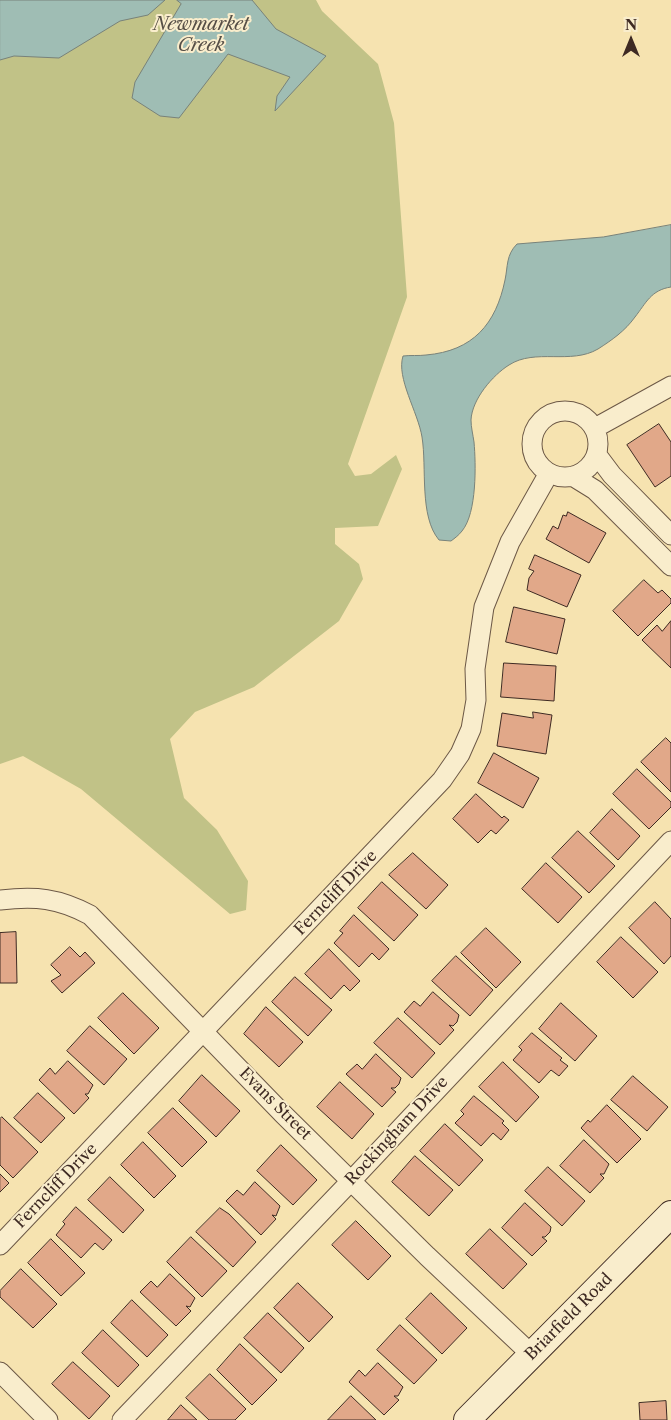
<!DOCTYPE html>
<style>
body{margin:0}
#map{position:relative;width:671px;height:1420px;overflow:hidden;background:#f6e3b0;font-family:"Libre Caslon Text",serif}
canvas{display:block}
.north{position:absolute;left:606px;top:15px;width:50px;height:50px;-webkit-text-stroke:4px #f9edcc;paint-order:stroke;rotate:0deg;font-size:14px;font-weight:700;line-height:20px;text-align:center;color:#3e2a23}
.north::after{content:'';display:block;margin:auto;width:18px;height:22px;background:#3e2a23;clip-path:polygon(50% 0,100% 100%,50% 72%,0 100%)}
</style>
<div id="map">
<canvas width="671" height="1420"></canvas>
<div class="north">N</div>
</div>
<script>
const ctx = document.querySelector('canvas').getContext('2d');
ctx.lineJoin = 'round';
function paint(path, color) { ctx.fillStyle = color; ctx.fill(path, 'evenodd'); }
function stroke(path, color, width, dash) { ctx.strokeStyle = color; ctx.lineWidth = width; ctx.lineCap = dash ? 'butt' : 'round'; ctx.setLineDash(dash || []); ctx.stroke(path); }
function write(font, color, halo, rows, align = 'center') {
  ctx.font = font + ' "Libre Caslon Text",serif'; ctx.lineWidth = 4; ctx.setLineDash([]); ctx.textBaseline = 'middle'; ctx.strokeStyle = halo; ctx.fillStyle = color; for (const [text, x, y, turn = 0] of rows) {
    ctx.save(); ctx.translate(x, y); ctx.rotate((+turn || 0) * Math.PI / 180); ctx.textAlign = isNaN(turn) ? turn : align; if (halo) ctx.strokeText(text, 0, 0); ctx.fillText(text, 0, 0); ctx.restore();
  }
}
paint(new Path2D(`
 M0 0H316L322 11 378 64 394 123 407 297 348 464 355 476 371 474 396 455 402 469 378 526 335 528V544L359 564 363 579 339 621 254 687 195 712 170 739 184 798 217 830 248 881 246 910 230 914 81 789 23 756 0 764Z`), '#c1c287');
const water = new Path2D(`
 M0 0H165L148 15 120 21 59 58 14 56 0 60Z
 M177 0H252L276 29 326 56 275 111 277 96 290 77 228 54 179 118 160 116 132 98 135 82 181 4Z
 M671 225V287C651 290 646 303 635 317 625 331 612 340 598 349 571 365 535 348 509 365 493 375 472 399 471 420 471 427 473 435 474 442 476 464 477 513 462 531 459 535 455 538 451 541L439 540C419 516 427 468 422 437 418 412 396 378 403 356 411 355 418 356 426 355 473 351 496 324 505 280 508 266 506 255 517 244L603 237Z`);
paint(water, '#9fbdb4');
stroke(water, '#78827a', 1);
const building = new Path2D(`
 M659 424 671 442V476L655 487 627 445Z
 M568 512 606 533 589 563 546 539 553 526 558 529 563 515 566 516Z
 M535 555 581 575 567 607 527 590 529 578 534 571 529 569Z
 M644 580 658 593 662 590 671 599V603L638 636 613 611Z
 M514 607 565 619 557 654 506 642Z
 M671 621V668L642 640 657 625 662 631Z
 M504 663 556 666 554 701 501 697Z
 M533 712 552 715 546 754 497 746 502 713 533 718Z
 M666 738 671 743V792L641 762Z
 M494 753 539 778 523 808 478 783Z
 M637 769 671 802V807L649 829 613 794Z
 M476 794 502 818 504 816 509 820 496 834 491 830 478 843 453 819Z
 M612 809 640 836 618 860 590 833Z
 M578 831 615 866 589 893 552 858Z
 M413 853 448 885 426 909 389 875Z
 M546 863 582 897 558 923 522 889Z
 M382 882 418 915 394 941 358 908Z
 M655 902 671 919V956L664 964 629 928Z
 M354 915 389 949 379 960 372 953 359 967 334 943 343 933 340 931Z
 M486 928 521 962 496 988 461 953Z
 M16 932 17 983H0V933Z
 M621 937 658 972 633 998 597 962Z
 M70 947 80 957 85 952 95 963 62 993 51 981 61 975 51 965Z
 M329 949 360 981 350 991 344 985 331 999 305 974Z
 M456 956 493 990 470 1016 432 981Z
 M295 977 332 1010 308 1036 272 1002Z
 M433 992 459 1015 457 1022 453 1026 449 1025 454 1030 440 1045 404 1012 414 1001 420 1006Z
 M123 993 159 1028 134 1054 98 1018Z
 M561 1003 597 1036 575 1061 539 1029Z
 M266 1007 303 1042 279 1067 244 1034Z
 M398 1018 435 1053 412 1078 374 1043Z
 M90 1026 127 1059 104 1085 67 1051Z
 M532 1033 562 1058 560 1060 568 1066 559 1076 551 1070 539 1083 513 1060 522 1050 519 1047Z
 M376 1054 401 1078 399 1084 395 1088H391L396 1092 382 1107 346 1074 357 1064 362 1069Z
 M68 1061 93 1085 88 1094H85L89 1098 74 1114 39 1080 50 1068 55 1074Z
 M503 1062 539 1097 516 1122 479 1087Z
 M202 1075 240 1111 216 1137 179 1101Z
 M633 1076 668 1107 647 1131 611 1100Z
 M340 1082 374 1114 352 1139 317 1107Z
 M38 1093 65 1118 41 1143 14 1118Z
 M474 1096 504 1121 502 1123 509 1130 501 1140 493 1133 481 1146 455 1123 464 1114 461 1111Z
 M607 1105 641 1139 617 1163 581 1128 588 1120 590 1122Z
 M173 1108 207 1142 182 1167 148 1133Z
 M2 1117 38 1152 13 1178 0 1165V1119Z
 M445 1124 483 1160 459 1186 420 1151Z
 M584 1140 609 1164 604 1174H600L604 1178 590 1193 560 1166Z
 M143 1142 176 1176 154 1198 121 1165Z
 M281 1145 317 1180 293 1205 257 1171Z
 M415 1156 453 1190 429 1216 392 1182Z
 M548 1167 585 1201 562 1226 525 1191Z
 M0 1174 9 1183 0 1192Z
 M110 1177 144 1210 123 1233 88 1200Z
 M255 1182 280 1206 276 1216 272 1215 276 1219 261 1235 226 1201 237 1190 243 1195Z
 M525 1203 551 1227 550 1232 545 1237H542L547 1241 532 1256 502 1228Z
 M76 1207 112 1240 103 1250 95 1243 81 1258 56 1235 65 1224 63 1222Z
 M220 1208 229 1214 256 1242 233 1267 196 1232Z
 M356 1221 391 1256 368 1280 332 1245Z
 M490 1229 527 1264 503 1289 466 1254Z
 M191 1237 227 1271 202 1297 167 1262Z
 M51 1239 85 1273 61 1296 28 1263Z
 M21 1269 57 1304 33 1328 0 1297V1291Z
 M170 1274 195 1298 190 1307 186 1306 191 1311 176 1326 140 1292 151 1281 157 1287Z
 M298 1283 333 1317 309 1342 274 1308Z
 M431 1293 467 1328 442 1354 406 1319Z
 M132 1300 168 1335 147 1357 111 1323Z
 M268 1313 304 1348 281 1373 244 1338Z
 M400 1325 437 1360 414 1384 377 1350Z
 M103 1330 139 1365 118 1387 82 1353Z
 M240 1344 277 1380 252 1405 217 1370Z
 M73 1362 110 1396 89 1419 52 1384Z
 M378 1363 403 1387 398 1396H394L399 1400 384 1415 349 1382 359 1370 365 1376Z
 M210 1374 246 1409 235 1420H209L186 1398Z
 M351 1396 376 1420H328Z
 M666 1401 667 1420H640L639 1403Z
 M181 1405 182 1406 197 1420H168Z`);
paint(building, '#e1a889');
stroke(building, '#3e2a23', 1);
const minor = new Path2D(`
 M532 444a33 33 0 1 1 66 0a33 33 0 1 1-66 0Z
 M595 428 671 386
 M597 455 612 475 671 535
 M574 477 595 490 671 566
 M0 900C36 896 58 898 90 915L282 1113 427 1256 531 1354
 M0 1245 442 780 460 754 471 729 476 700 475 669 484 607 510 542 549 473
 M0 1372 48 1420
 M122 1420 351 1181 671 841`);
const secondary = new Path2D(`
 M467 1420 671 1214`);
stroke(minor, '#6c5846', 21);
stroke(secondary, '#3e2a23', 28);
stroke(minor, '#f9edcc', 19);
stroke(secondary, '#f9edcc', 26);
write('16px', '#3e2a23', '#f9edcc', [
 ["Ferncliff Drive",336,893,-46],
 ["Evans Street",275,1104,45],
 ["Rockingham Drive",397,1131,-47],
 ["Ferncliff Drive",56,1186,-46],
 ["Briarfield Road",569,1317,-45]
]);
write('italic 18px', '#564f47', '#f9edcc', [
 ["Newmarket",201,25],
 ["Creek",201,46]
]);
</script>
